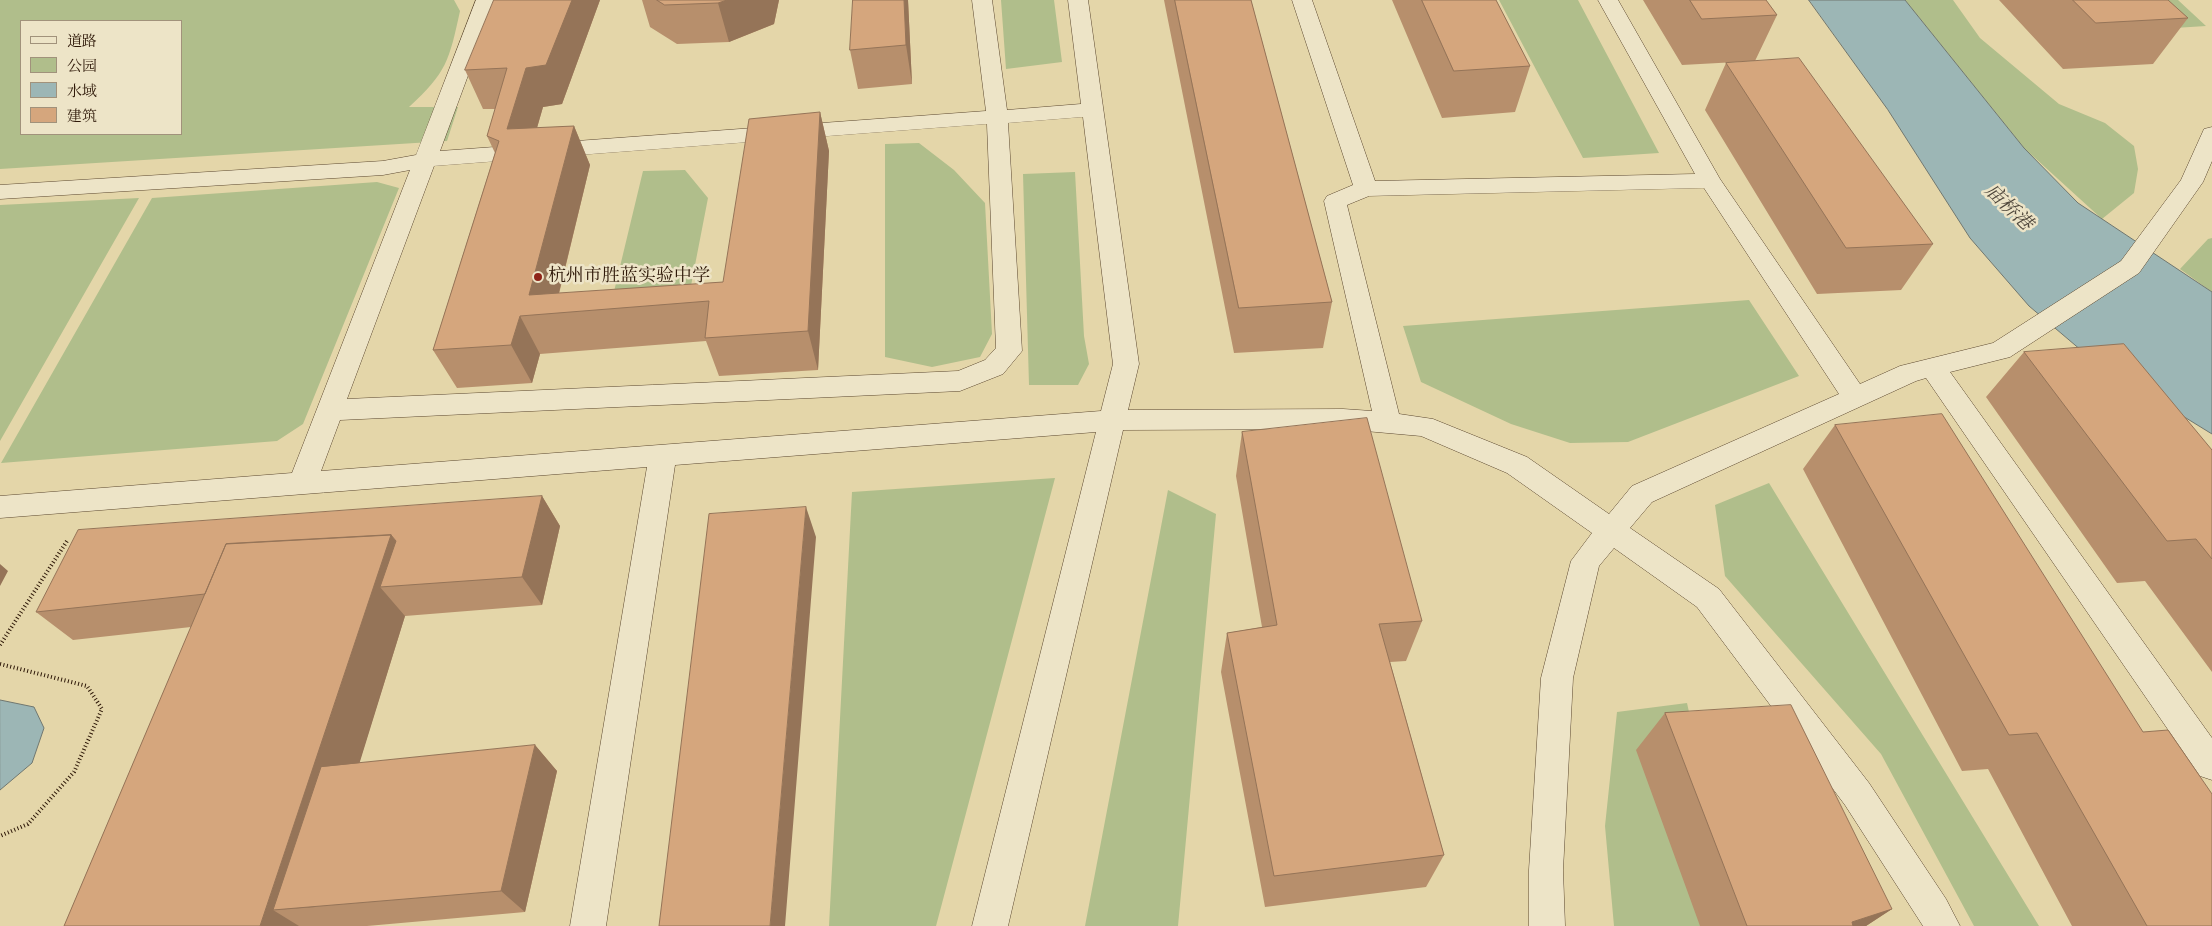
<!DOCTYPE html>
<meta charset="utf-8">
<style>
body{margin:0}
#map{position:relative;width:2212px;height:926px;overflow:hidden;background:#e4d6a9;font-family:"Libre Bodoni","Noto Serif SC",serif}
canvas{display:block}
.legend{position:absolute;left:20px;top:20px;width:162px;height:115px;box-sizing:border-box;background:#ede4c7;border:1px solid #a1927b;margin:0;padding:6px 9px;list-style:none;font-size:15px;color:#2e1808}
.legend li{display:flex;align-items:center;gap:10px;height:25px}
.legend b{width:25px;border:1px solid #a1927b}
</style>
<div id="map">
<canvas width="2212" height="926"></canvas>
<ul class="legend">
<li><b style="height:6px;background:#ede4c7"></b>道路</li>
<li><b style="height:14px;background:#b0be8b"></b>公园</li>
<li><b style="height:14px;background:#9cb6b5"></b>水域</li>
<li><b style="height:14px;background:#d5a67d"></b>建筑</li>
</ul>
</div>
<script>
const ctx = document.querySelector('canvas').getContext('2d');
ctx.lineJoin = 'round';
function paint(path, color) { ctx.fillStyle = color; ctx.fill(path, 'evenodd'); }
function stroke(path, color, width, dash) { ctx.strokeStyle = color; ctx.lineWidth = width; ctx.lineCap = dash ? 'butt' : 'round'; ctx.setLineDash(dash || []); ctx.stroke(path); }
function write(font, color, halo, rows, align = 'center') {
  ctx.font = font + ' "Libre Bodoni","Noto Serif SC",serif'; ctx.lineWidth = 5; ctx.setLineDash([]); ctx.textBaseline = 'middle'; ctx.strokeStyle = halo; ctx.fillStyle = color; for (const [text, x, y, turn = 0] of rows) {
    ctx.save(); ctx.translate(x, y); ctx.rotate((+turn || 0) * Math.PI / 180); ctx.textAlign = isNaN(turn) ? turn : align; if (halo) ctx.strokeText(text, 0, 0); ctx.fillText(text, 0, 0); ctx.restore();
  }
}
paint(new Path2D(`
 M0 0H454L460 11C449 61 447 72 409 107H458L447 141 0 169ZM21 21H181V134H21Z
 M1001 0H1054L1062 62 1006 69Z
 M1499 0H1578L1659 153 1583 158Z
 M1905 0H1953L1980 38 2059 104 2105 123 2134 146 2138 169 2134 193 2102 219 2024 148Z
 M2127 0H2178L2206 26 2159 29Z
 M919 143 954 170 985 203 992 334 980 357 932 367 885 357V144Z
 M685 170 708 198 689 296 611 304 643 171Z
 M1075 172 1084 336 1089 364 1078 385H1029L1023 174Z
 M377 182 399 188 303 424 277 441 1 463 152 198Z
 M139 198 0 441V205Z
 M2212 238V292L2180 269 2208 239Z
 M1749 300 1799 376 1628 442 1570 443 1511 424 1421 382 1403 326Z
 M1055 478 936 926H829L852 492Z
 M1769 483 2039 926H1974L1881 754 1725 576 1715 505Z
 M1168 490 1216 514 1178 926H1085Z
 M1687 703 1736 926H1614L1605 826 1617 712Z`), '#b0be8b');
const water = new Path2D(`
 M1809 0H1905L2024 148 2078 203 2212 292V434L2095 362 2029 306 1970 238 1888 110Z
 M0 700 34 707 44 728 32 763 0 790Z`);
paint(water, '#9cb6b5');
stroke(water, '#707770', 1);
const minor = new Path2D(`
 M476 0H496L440 151 986 111 972 0H992L1007 110 1081 104 1068 0H1088L1139 364 1128 410 1343 409 1372 411 1324 201 1327 196 1353 185 1292 0H1312L1375 181 1695 174 1598 0H1618L1720 179 1860 384 1900 366 1993 343 2121 261 2181 180 2204 129 2212 127V161L2203 182 2139 273 2010 357 1950 372 2212 738V780L2200 776 1926 378 1916 381 1652 502 1630 528 1719 589 1869 783 1946 899 1960 926H1923L1845 805 1697 607 1614 548 1599 566 1573 678 1563 870 1565 926H1529V870L1541 678 1571 561 1592 533 1507 473 1421 436 1343 429 1123 430 1008 926H972L1096 432 675 465 606 926H570L647 467 0 518V496L292 473 410 170 383 175 0 199V185L383 161 416 155ZM1083 117 1113 364 1101 411 321 471 340 420 960 391 1003 374 1022 351 1008 123ZM987 124 996 348 985 360 958 371 347 399 434 166ZM1704 188 1839 394 1632 486 1609 514 1527 457 1433 419 1399 414 1347 205 1369 196Z`);
stroke(minor, '#5c4830', 1);
stroke(new Path2D(`
 M0 645 67 541
 M0 664 87 686 102 709 74 772 28 824 0 836`), '#2e1808', 4, [1, 2.5]);
paint(minor, '#ede4c7');
paint(new Path2D(`
 M494 0H600L562 104 543 107 537 128 574 126 590 165 559 294 723 282 820 112 829 151 818 370 719 376 706 341 540 354 532 383 457 388 433 350 495 153 487 136 495 109H483L465 70Z
 M642 0H779L774 24 729 42 677 44 650 27Z
 M853 0H908L912 84 858 89 850 50Z
 M1164 0H1251L1332 302 1323 348 1234 353Z
 M1392 0H1496L1530 66 1515 112 1442 118Z
 M1643 0H1766L1777 15 1755 61 1682 65Z
 M1999 0H2168L2188 18 2153 64 2063 69Z
 M1726 63 1933 244 1901 290 1817 294 1705 110Z
 M2024 352 2212 450V672L2145 581 2117 583 1986 397Z
 M1835 425 2143 732 2212 926H2072L1988 769 1962 771 1803 469Z
 M1242 432 1422 621 1406 661 1390 662 1444 855 1426 887 1265 907 1221 672 1227 633 1262 627 1236 476Z
 M542 496 560 526 542 605 405 616 359 763 535 745 557 771 525 912 367 926H64L191 627 73 640 36 612Z
 M1665 713 1892 909 1866 926H1700L1636 750Z`), '#b78f6c');
paint(new Path2D(`
 M572 0H600L562 104 543 107 525 169 507 129 526 68Z
 M727 0H779L774 24 729 42 718 3Z
 M904 0H908L912 84 906 45Z
 M820 112 829 151 818 370 808 331Z
 M574 126 590 165 554 313 529 295Z
 M520 316 540 354 532 383 511 345Z
 M542 496 560 526 542 605 522 577Z
 M806 507 816 537 785 926H770Z
 M391 535 419 570 380 587 405 616 315 907 273 910 299 926H260Z
 M0 564 8 571 0 586Z
 M535 745 557 771 525 912 501 891Z
 M1892 909 1866 926H1846L1852 922Z`), '#957458');
const building = new Path2D(`
 M494 0H572L546 65 526 68 507 129 574 126 529 295 723 282 749 119 820 112 808 331 705 338 709 301 520 316 511 345 433 350 499 141 487 136 507 68 465 70Z
 M657 0H727L718 3 665 5Z
 M853 0H904L906 45 850 50Z
 M1175 0H1251L1332 302 1239 308Z
 M1422 0H1496L1530 66 1454 71Z
 M1690 0H1766L1777 15 1702 19Z
 M2073 0H2168L2188 18 2096 23Z
 M1799 58 1933 244 1846 248 1726 63Z
 M2124 344 2212 450V559L2196 539 2167 541 2024 352Z
 M1942 414 2143 732 2168 730 2212 794V926H2147L2037 733 2009 735 1835 425Z
 M1367 418 1422 621 1379 624 1444 855 1274 876 1227 633 1277 625 1242 432Z
 M542 496 522 577 380 587 396 541 391 535 226 544 205 594 36 612 78 530Z
 M806 507 770 926H659L709 514Z
 M391 535 260 926H64L226 544Z
 M1791 705 1892 909 1852 922 1853 926H1747L1665 713Z
 M535 745 501 891 273 910 321 767Z`);
paint(building, '#d5a67d');
stroke(building, '#957458', 1);
for (const [x, y, r, color] of [
 [538,277,5,"#8f2418"]
]) { const dot = new Path2D(); dot.arc(x, y, r, 0, 2 * Math.PI); ctx.fillStyle = color; ctx.fill(dot); stroke(dot, '#ede4c7', 2); }
write('18px', '#2e1808', '#ede4c7', [
 ["杭州市胜蓝实验中学",548,277]
], 'left');
write('italic 19px', '#4f473c', '#ede4c7', [
 ["庙桥港",2008,208,44]
]);
</script>
